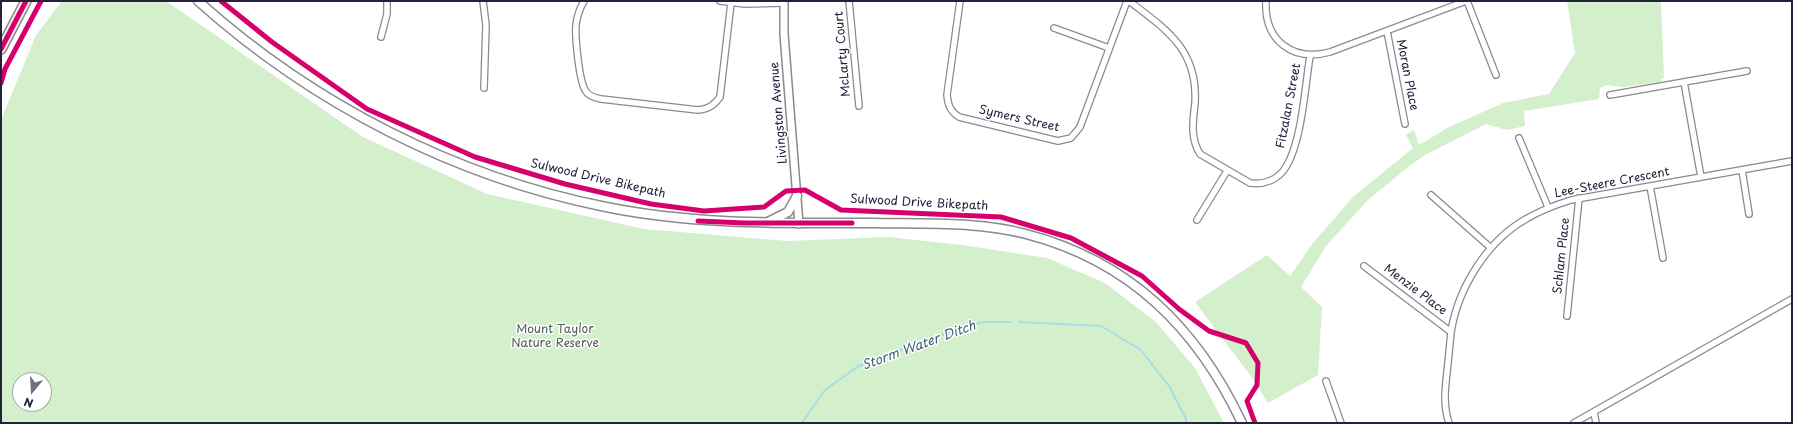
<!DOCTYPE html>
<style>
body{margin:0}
#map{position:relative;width:1793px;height:424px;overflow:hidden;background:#fff;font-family:"Playpen Sans",sans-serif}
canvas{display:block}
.frame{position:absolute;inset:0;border:2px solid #22223b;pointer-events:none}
.north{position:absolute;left:12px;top:372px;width:40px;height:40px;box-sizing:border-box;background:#fff;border:1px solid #a7a7b1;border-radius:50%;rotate:198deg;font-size:11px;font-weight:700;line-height:16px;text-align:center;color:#22223b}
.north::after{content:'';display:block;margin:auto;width:14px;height:18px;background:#6f6f80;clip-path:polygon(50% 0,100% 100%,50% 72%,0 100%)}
</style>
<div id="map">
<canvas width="1793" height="424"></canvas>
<div class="frame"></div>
<div class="north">N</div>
</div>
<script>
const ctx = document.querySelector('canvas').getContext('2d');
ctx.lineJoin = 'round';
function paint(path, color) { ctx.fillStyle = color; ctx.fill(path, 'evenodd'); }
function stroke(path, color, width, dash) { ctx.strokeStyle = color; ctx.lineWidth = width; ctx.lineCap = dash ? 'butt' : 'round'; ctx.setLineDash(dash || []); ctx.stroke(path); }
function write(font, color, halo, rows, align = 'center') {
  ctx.font = font + ' "Playpen Sans",sans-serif'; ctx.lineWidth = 3; ctx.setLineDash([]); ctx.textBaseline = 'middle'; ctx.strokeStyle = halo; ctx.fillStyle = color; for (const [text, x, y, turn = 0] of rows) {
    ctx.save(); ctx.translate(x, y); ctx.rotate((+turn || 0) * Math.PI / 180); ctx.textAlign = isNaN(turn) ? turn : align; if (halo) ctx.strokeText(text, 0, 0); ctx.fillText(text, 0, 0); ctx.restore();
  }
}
paint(new Path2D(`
 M62 1H166L363 137 487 194 644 229 787 241 888 237 962 245 1047 258 1105 283 1156 322 1195 368 1224 423H1V120L36 35ZM20 380H44V404H20Z
 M1567 1H1661L1664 78 1661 79V82L1623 87 1607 85 1600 88 1599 99 1524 111 1525 126 1507 130 1486 124 1427 154 1409 166 1368 200 1326 246 1301 287 1322 307 1318 375 1268 403 1253 379 1195 302 1267 255 1290 276 1313 243 1352 198 1413 148 1406 135 1414 130 1419 145 1449 127 1503 103 1549 94 1575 53Z`), '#d4efcc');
stroke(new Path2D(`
 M1019 322 1101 326 1141 350 1169 386 1186 419V423
 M802 423 825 390 857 367 924 341 983 322H1011`), '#a6dee5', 2);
const minor = new Path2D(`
 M483 1 486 25 484 88
 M584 1C580 8 577 16 576 25 575 38 579 79 585 90 588 96 595 98 601 99L698 110C709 109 714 105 720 97L731 3
 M720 1 745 4 784 3
 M849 1 859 106
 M960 1 947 95C948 105 950 111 959 117L1058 141 1071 138 1080 127 1127 1
 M1129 1C1167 30 1198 50 1195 103 1193 121 1190 138 1200 154L1250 183C1264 185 1278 180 1286 167 1302 141 1305 86 1310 56
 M1266 1C1264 41 1293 62 1330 52L1466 1
 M1467 1 1496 75
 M1054 28 1109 48
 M1387 31 1405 124
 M381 37 387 14V1
 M1684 82 1747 71
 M1610 95 1684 82 1701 177
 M1519 138 1548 207
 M1742 170 1749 214
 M1650 186 1663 258
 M1431 195 1491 248
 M1197 220 1227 171
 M1364 266 1451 332
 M1567 316 1579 198
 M1326 381 1341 423
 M1594 412 1596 423
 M1449 423C1442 403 1446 383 1448 363 1449 353 1450 342 1451 332 1458 288 1487 241 1526 219 1541 210 1555 205 1571 200L1792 161
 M1574 423 1792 299`);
const tertiary = new Path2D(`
 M784 1V34L799 224`);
const secondary = new Path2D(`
 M198 1C313 104 455 177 606 207 695 225 783 223 872 223 923 224 976 221 1026 234 1130 261 1197 328 1242 423
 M768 222 788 212 797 196`);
const primary = new Path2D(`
 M1 49 26 1`);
stroke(minor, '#8a8a8f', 8);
stroke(tertiary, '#8a8a8f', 10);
stroke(secondary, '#8a8a8f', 11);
stroke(primary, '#8a8a8f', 12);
stroke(minor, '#fff', 5.5);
stroke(tertiary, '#fff', 7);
stroke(secondary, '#fff', 8);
stroke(primary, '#f3efe6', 9);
stroke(new Path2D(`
 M221 1 272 42 367 109 475 157 565 184 651 204 704 211 764 207 786 191 805 190 841 210 1001 217 1071 238 1142 276 1179 309 1209 331 1246 343 1258 363 1257 385 1247 401 1255 423
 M1 49 26 1
 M1 83 5 69 41 1
 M698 221 744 223H852`), '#d6006c', 5);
write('12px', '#22223b', '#fff', [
 ["McLarty Court",843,54,-95],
 ["Moran Place",1407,75,79],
 ["Fitzalan Street",1289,106,-79],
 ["Livingston Avenue",779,113,-95],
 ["Symers Street",1019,119,13],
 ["Sulwood Drive Bikepath",598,179,13],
 ["Lee-Steere Crescent",1612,183,-11],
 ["Sulwood Drive Bikepath",919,203,3],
 ["Schlam Place",1562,256,-84],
 ["Menzie Place",1415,290,37]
]);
write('12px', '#4d5c5a', '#fff', [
 ["Mount Taylor",555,330],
 ["Nature Reserve",555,344]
]);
write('italic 13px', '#435f73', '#fff', [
 ["Storm Water Ditch",919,346,-20]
]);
</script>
